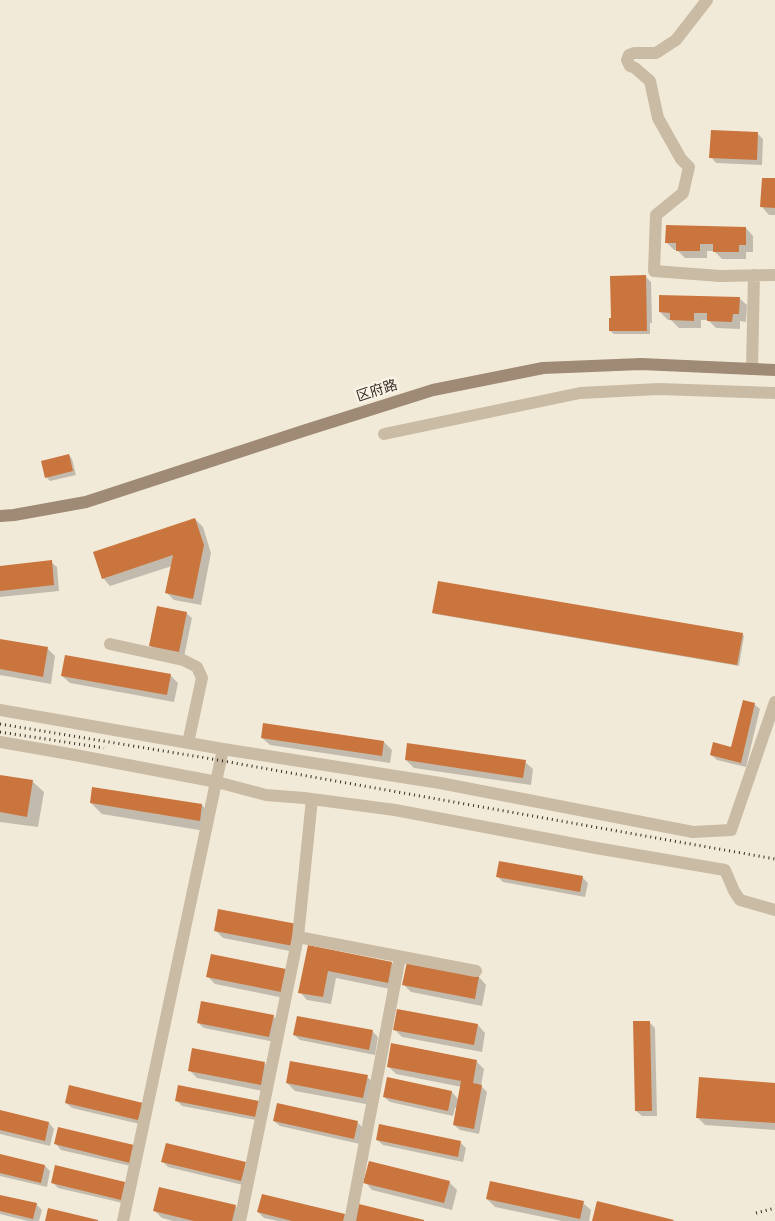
<!DOCTYPE html>
<meta charset="utf-8">
<style>
body{margin:0}
canvas{display:block;background:#f2ead8}
</style>
<canvas width="775" height="1221"></canvas>
<script>
const ctx = document.querySelector('canvas').getContext('2d');
ctx.lineJoin = 'round';
function paint(path, color) { ctx.fillStyle = color; ctx.fill(path, 'evenodd'); }
function stroke(path, color, width, dash) { ctx.strokeStyle = color; ctx.lineWidth = width; ctx.lineCap = dash ? 'butt' : 'round'; ctx.setLineDash(dash || []); ctx.stroke(path); }
function write(font, color, halo, rows, align = 'center') {
  ctx.font = font + ' "Noto Sans","Noto Sans SC",sans-serif'; ctx.lineWidth = 5; ctx.setLineDash([]); ctx.textBaseline = 'middle'; ctx.strokeStyle = halo; ctx.fillStyle = color; for (const [text, x, y, turn = 0] of rows) {
    ctx.save(); ctx.translate(x, y); ctx.rotate((+turn || 0) * Math.PI / 180); ctx.textAlign = isNaN(turn) ? turn : align; if (halo) ctx.strokeText(text, 0, 0); ctx.fillText(text, 0, 0); ctx.restore();
  }
}
paint(new Path2D(`
 M758 134 763 139 762 165 716 163 711 157Z
 M775 180V215H769L762 207Z
 M746 228 753 236V252H746V259H722L714 251H707V258H685L677 250H674L666 242Z
 M645 276 651 282 652 323H650V334H614L610 331Z
 M739 298 747 305 746 322 740 321V329L716 328 708 320H701V328H679L671 320H668L660 312Z
 M69 455 72 459 76 475 50 481 47 478Z
 M195 519 203 527 211 553 201 605 174 600 166 592 172 566 110 586 103 578Z
 M51 562 57 567 59 591 0 597V567Z
 M186 613 192 618 184 657 156 651 150 645Z
 M433 613 742 634 744 636 739 666 435 614Z
 M0 640 48 649 55 656 51 684 0 675Z
 M170 675 178 683 174 702 70 683 62 676Z
 M754 704 760 709 746 767 717 760 711 755 732 748Z
 M264 725 384 742 392 750 390 763 270 745 262 738Z
 M406 760 525 762 533 769 531 785 414 768Z
 M0 776 32 781 44 792 38 827 0 822Z
 M91 803 202 805 213 817 211 832 102 814Z
 M498 877H582L588 883 585 897 503 882Z
 M296 925 300 953 223 938 215 930Z
 M309 947 392 963 399 970 395 990 336 978 331 1004 307 1000 300 992Z
 M285 970 289 999 215 984 208 977Z
 M479 977 486 985 482 1006 411 992 404 985Z
 M398 1010 478 1025 485 1033 482 1052 402 1037 394 1029Z
 M273 1016 279 1022 275 1042 204 1028 198 1023Z
 M649 1022 655 1028 657 1116H642L636 1111Z
 M373 1032 378 1037 375 1055 300 1040 294 1035Z
 M193 1050 265 1064 272 1071 268 1092 197 1078 189 1070Z
 M476 1061 484 1069 481 1086 487 1092 479 1134 460 1130 454 1125 457 1108H455L453 1116 390 1102 384 1097 452 1092 459 1100 462 1087 396 1074 388 1066Z
 M367 1077 375 1084 371 1105 295 1091 287 1083Z
 M775 1084V1130L705 1125 697 1117Z
 M177 1101 258 1102 261 1121 182 1106Z
 M66 1103 142 1104 144 1125 72 1108Z
 M0 1112 49 1123 54 1129 50 1146 0 1134Z
 M274 1121 358 1123 363 1128 360 1144 280 1126Z
 M377 1140 460 1142 466 1148 463 1162 383 1145Z
 M56 1144 133 1146 135 1167 61 1150Z
 M0 1155 45 1166 50 1171 47 1187 0 1176Z
 M162 1161 245 1163 247 1186 168 1167Z
 M52 1182 125 1183 127 1204 58 1188Z
 M365 1182H449L457 1190 452 1210 372 1190Z
 M0 1196 36 1204 42 1210 39 1221H28L0 1214Z
 M487 1199 583 1203 591 1210 589 1221H562L495 1207Z
 M235 1206 243 1214 241 1221H173L162 1218 155 1211Z
 M258 1212 344 1215 350 1221H278L264 1218Z`), '#0003');
paint(new Path2D(`
 M711 130 758 132 757 160 709 158Z
 M762 178H775V208L760 207Z
 M666 225 746 227V245H739V252H713V244H700V251H676V243H665Z
 M646 275 647 331H609V318H611L610 276Z
 M659 295 740 297 739 314H733L732 322 707 321V313H694V321L670 320V313L659 312Z
 M69 454 73 471 45 478 41 461Z
 M195 518 204 545 193 599 165 593 173 555 102 579 93 552Z
 M52 560 54 585 0 591V566Z
 M438 581 743 633 737 665 432 613Z
 M157 606 187 612 179 652 149 646Z
 M0 639 48 647 43 677 0 669Z
 M65 655 171 674 167 695 61 676Z
 M743 700 755 703 741 763 710 755 713 742 731 747Z
 M263 723 384 741 382 756 261 738Z
 M407 743 526 760 523 778 405 760Z
 M0 775 33 780 27 817 0 812Z
 M92 787 202 804 200 821 90 803Z
 M499 861 583 876 580 892 496 877Z
 M218 909 297 924 293 946 214 931Z
 M308 945 392 962 388 983 328 971 323 997 298 993Z
 M211 954 286 969 281 992 206 977Z
 M407 962 479 976 475 999 402 985Z
 M201 1001 274 1015 269 1037 197 1023Z
 M397 1009 478 1024 474 1045 393 1030Z
 M297 1016 373 1030 369 1050 293 1035Z
 M633 1021H650L652 1111H635Z
 M391 1043 477 1060 473 1083 482 1085 474 1129 453 1125 461 1081 387 1067Z
 M192 1048 265 1062 261 1085 188 1071Z
 M290 1061 368 1075 363 1098 286 1083Z
 M387 1077 452 1091 448 1111 383 1097Z
 M699 1077 775 1083V1123L696 1118Z
 M69 1085 143 1103 138 1120 65 1103Z
 M178 1085 259 1101 256 1117 175 1101Z
 M277 1103 358 1121 354 1139 273 1121Z
 M0 1110 49 1122 45 1141 0 1130Z
 M379 1124 461 1141 458 1157 376 1140Z
 M58 1127 134 1145 130 1163 54 1144Z
 M166 1143 246 1162 241 1181 161 1162Z
 M0 1154 45 1165 41 1183 0 1173Z
 M369 1161 450 1181 444 1203 363 1183Z
 M55 1165 125 1182 121 1200 51 1183Z
 M490 1181 584 1201 580 1219 486 1199Z
 M159 1187 236 1205 232 1221H194L153 1211Z
 M262 1194 345 1214 343 1221H292L257 1212Z
 M0 1195 37 1203 33 1219 0 1211Z
 M597 1201 674 1220 673 1221H592Z
 M359 1204 424 1220V1221H355Z
 M48 1208 98 1220V1221H45Z`), '#ca753e');
stroke(new Path2D(`
 M707 0 676 40 656 53H634L629 55 627 60 630 66 635 68 650 81 658 118 681 159 689 167 683 193 656 215 654 271 720 276 775 275
 M752 369 754 275
 M384 434 580 393 659 389 775 393
 M110 644 183 660 197 667 202 678 188 743
 M0 710 223 749 440 783 693 832 731 830 775 702
 M0 742 75 755 217 782 266 795 304 798 395 810 596 848 725 870 734 891 740 900 775 910
 M298 937 476 971
 M123 1221 223 749
 M240 1221 298 937 312 799
 M350 1221 400 957`), '#cabba4', 12);
stroke(new Path2D(`
 M0 516 14 515 86 502 303 431 433 390 543 368 641 364 775 370`), '#9e8a75', 12);
stroke(new Path2D(`
 M0 724 206 758 775 859
 M0 732 104 748
 M756 1213 775 1208`), '#352d26', 3, [1, 4]);
write('14px', '#352d26', '#faf3e5', [
 ["区府路",377,391,-18]
]);
</script>
